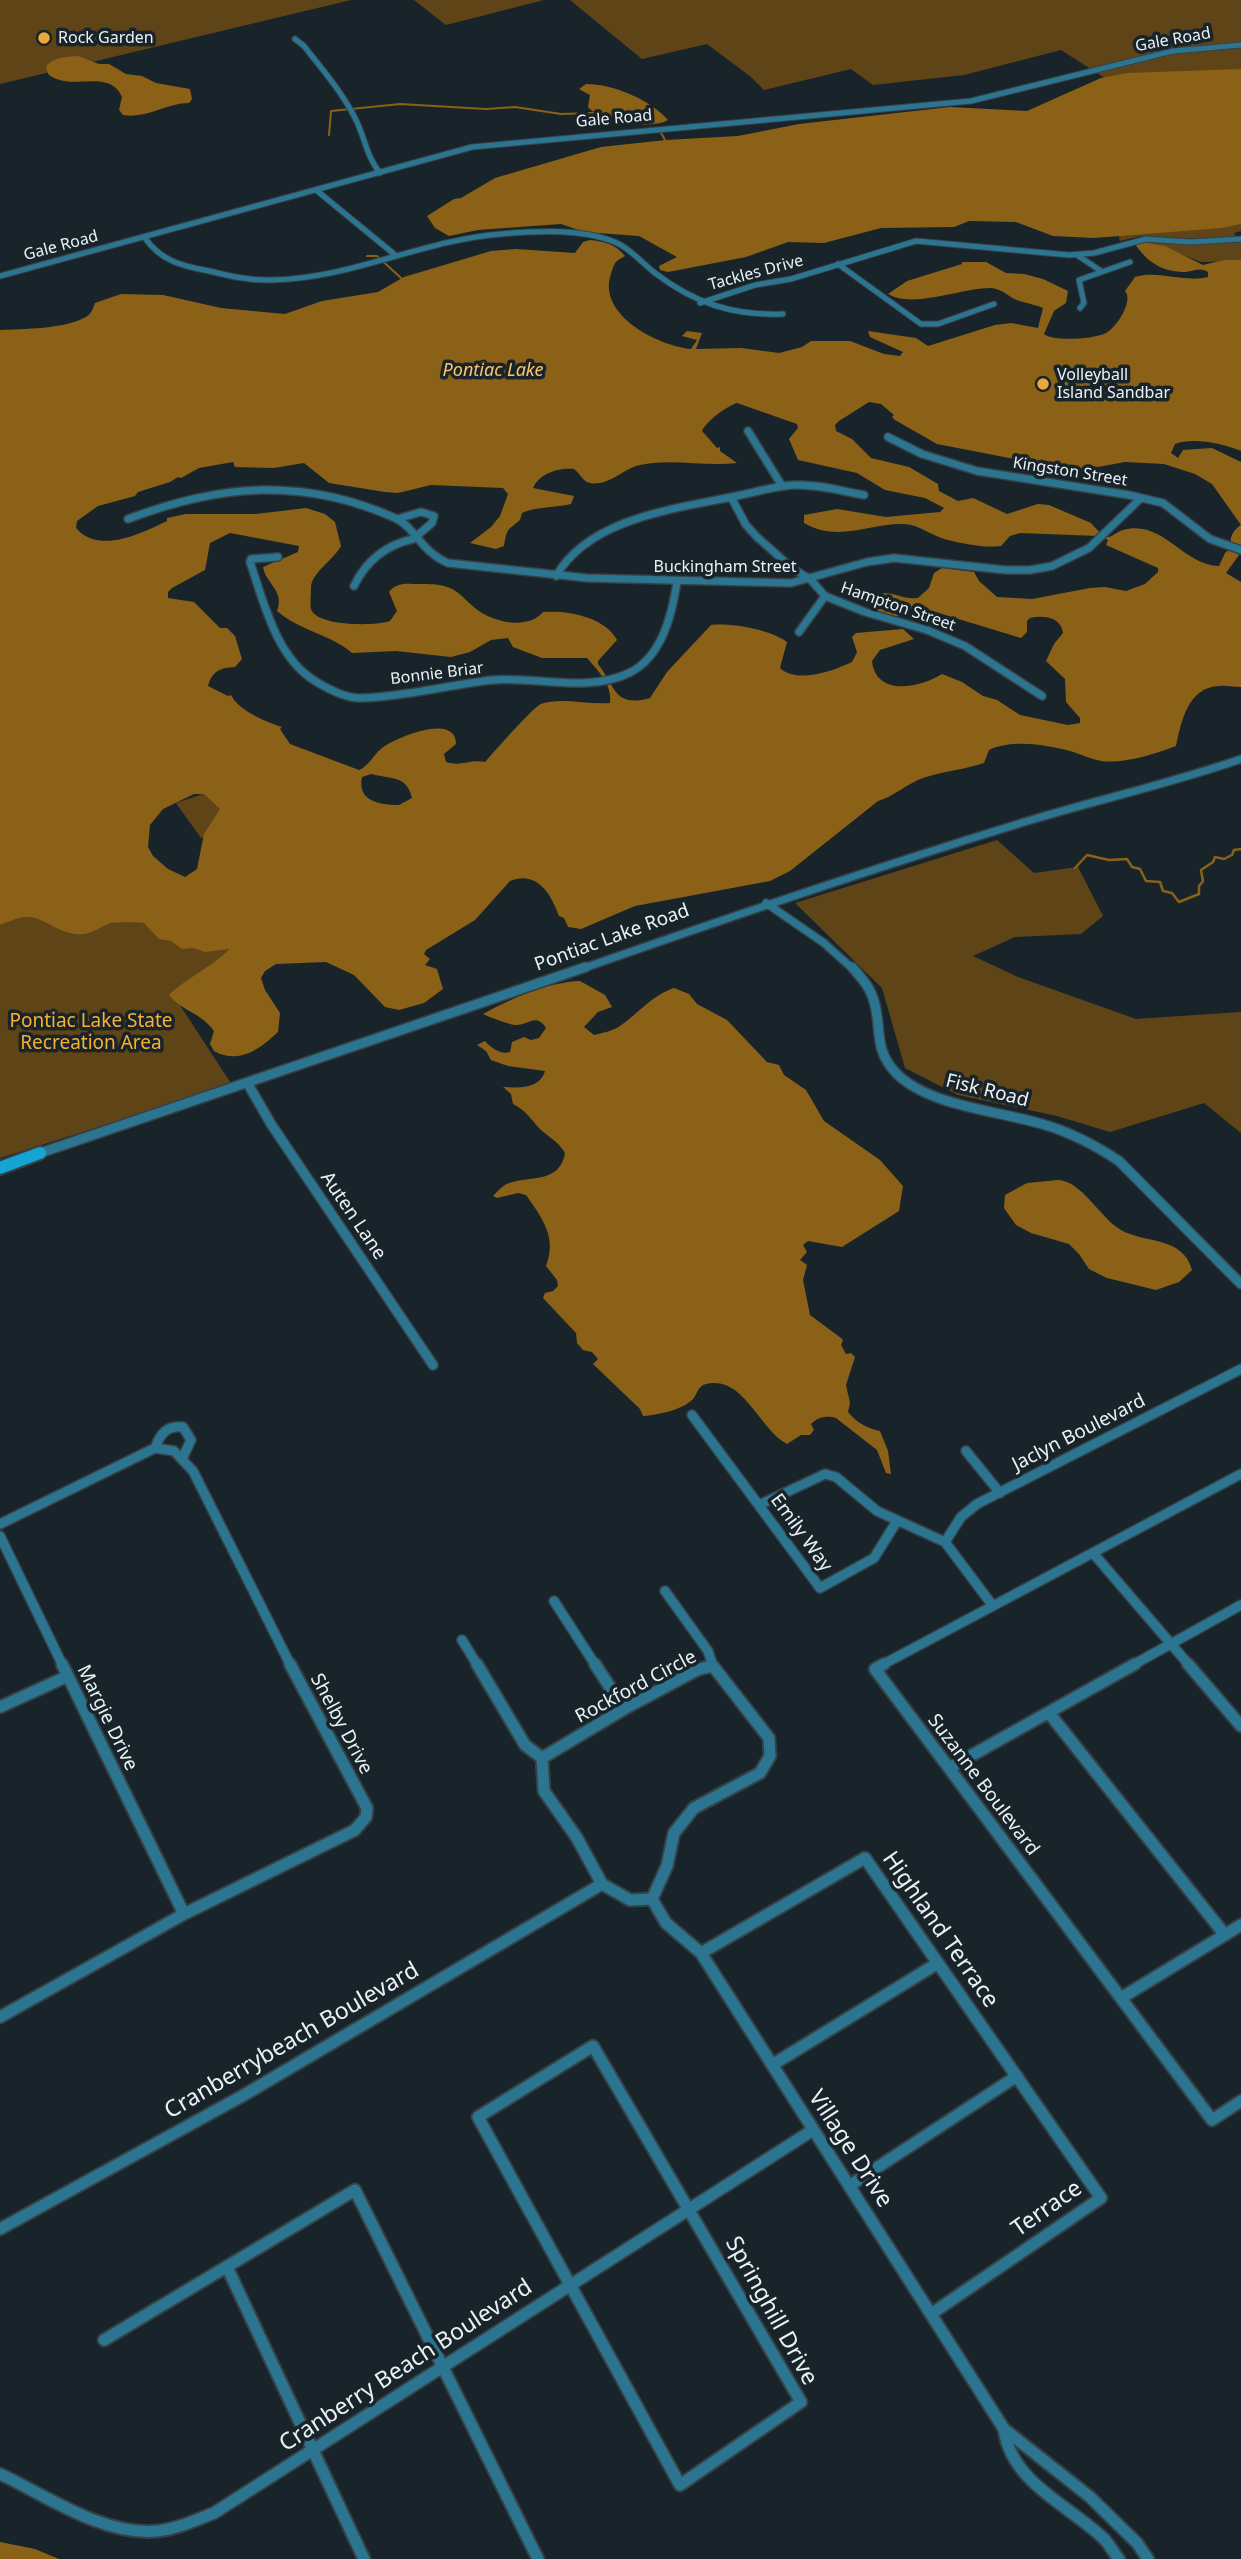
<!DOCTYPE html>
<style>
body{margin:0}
canvas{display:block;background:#18242a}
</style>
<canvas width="1241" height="2559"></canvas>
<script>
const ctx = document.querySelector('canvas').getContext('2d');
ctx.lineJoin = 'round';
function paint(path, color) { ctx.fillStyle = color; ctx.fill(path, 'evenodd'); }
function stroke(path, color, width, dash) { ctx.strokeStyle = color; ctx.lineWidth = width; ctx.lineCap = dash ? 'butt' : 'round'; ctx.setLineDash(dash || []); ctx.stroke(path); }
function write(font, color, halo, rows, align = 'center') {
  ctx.font = font + ' "Noto Sans",sans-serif'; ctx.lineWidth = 7; ctx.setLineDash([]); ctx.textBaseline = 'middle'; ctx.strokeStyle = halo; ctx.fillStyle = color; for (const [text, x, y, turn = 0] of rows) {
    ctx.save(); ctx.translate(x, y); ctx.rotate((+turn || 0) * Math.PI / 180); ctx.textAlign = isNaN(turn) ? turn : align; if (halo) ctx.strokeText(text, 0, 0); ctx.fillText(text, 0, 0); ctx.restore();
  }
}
paint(new Path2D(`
 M0 0H351L0 84Z
 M414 0H544L446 25Z
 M570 0H1241V231L1234 233 1236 237 1198 239 1141 236 1120 241 1105 175 996 119 1119 87 1061 50 964 75 873 85 851 69 764 90 751 77 707 44 642 59Z
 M1139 241 1200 244 1241 242V261L1201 262 1173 251 1153 257Z
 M0 559 38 764 188 886 245 968 174 996 232 1085 0 1158Z
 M209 792 235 826 201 838 176 803Z
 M997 840 1034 873 1078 867 1103 916 1081 934 1015 937 973 956 1018 977 1136 1019 1241 1012V1133L1204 1103 1110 1132 1057 1116 958 1095 905 1068 882 988 795 903Z`), '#5f4418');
paint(new Path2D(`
 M78 56 99 64H109L126 74 142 76 156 83 190 89 192 99 189 103C166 103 147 119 123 115L119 110 122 97C109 67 70 93 48 74L46 66C54 57 66 57 78 56Z
 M1241 69V224L1222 228 1094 238 1053 236 1016 222 969 221 954 227 881 228 824 243 788 242 746 257 668 272 660 270 659 266 677 257 639 236 584 232 561 224 478 230 449 236 435 228 427 216 454 199 461 198 495 178 601 147 666 140 738 136 799 124 950 107 1027 111 1101 78 1127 73Z
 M586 84C613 84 651 100 668 120 652 130 600 122 588 107L590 95 579 89Z
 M590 240C603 241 617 245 625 256 622 258 619 259 616 262 613 265 610 277 609 282 605 319 660 346 691 349L697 340 682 336 687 331 702 333 696 349 741 348 779 353 802 347 811 341H850L884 354 900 356 903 352 870 337 868 331 916 338 928 346 995 325 1011 323 1038 328 1043 308C1036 305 1030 304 1023 302 1009 299 1005 289 990 288 961 288 913 309 888 294L907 281 962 264V262H986L1006 273 1024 274 1043 279 1068 291 1066 303 1054 311 1044 334C1053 342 1095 339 1106 333 1116 328 1134 301 1125 291L1135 277C1158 270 1184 283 1208 277V272C1199 267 1195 271 1186 272 1162 272 1147 262 1135 244L1142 242 1165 246 1203 265 1224 260H1241V451C1223 444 1194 437 1175 444L1171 453 1178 458 1183 450 1212 448 1241 462V545L1236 552 1239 555 1226 573 1241 582V687C1234 687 1226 685 1219 686 1188 687 1181 722 1176 746 1154 754 1125 764 1101 761 1090 759 1081 754 1070 751 1045 745 1013 739 989 750L984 763C964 770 943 771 923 778 906 784 895 796 878 801L790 871 770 881 635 906 581 929 568 927 564 918 559 916C551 894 537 870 510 881L475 920 426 950 424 954 430 959 425 965 437 969 443 989 424 1003 399 1010 385 1007 354 975 326 962 276 964 265 971 261 978 265 990 280 1013 278 1032C260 1049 239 1065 214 1051L210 1044 214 1031C199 1011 184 1013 169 995 186 978 214 966 229 949L205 952 193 948 182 949 171 941 159 939 144 923C137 922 116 922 111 923 102 926 94 932 85 934 60 937 44 916 27 917 18 917 8 922 0 925V330C23 329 65 329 86 317 91 314 93 309 95 303L121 294 163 295 221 308 285 314 322 301 378 292 404 277 491 251 516 249 575 253 583 242ZM869 402 881 404 894 415 892 417 895 420 937 444 1030 462 1087 469 1125 462 1164 464 1195 474 1212 484 1241 525C1234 529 1227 540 1233 546L1225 553 1219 566C1182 565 1163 519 1123 530 1118 531 1113 536 1109 537L1102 535 1091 523 1049 505 1038 504 1007 514 973 498 958 501 939 491 938 484 909 467 871 458 852 439 836 431 835 425 839 421ZM737 403 797 424 798 428 789 439 798 460 857 473 885 490 925 498 944 508 940 512 886 517 837 509 804 515V523C838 543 869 523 904 524 921 525 931 536 948 540 965 544 984 548 1001 546L1010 536 1020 533 1099 536 1108 540 1106 545 1158 568V572L1145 584 1126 591 1105 587 1090 588 1032 599 997 597 979 581 974 572 942 568 934 573 929 588 918 598C899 601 885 584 872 601L877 613 893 618 919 607 1021 638 1027 632V621L1030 618C1044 615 1061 617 1063 633L1054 644 1046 661 1065 679 1066 702 1080 718V723L1068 725 1020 715 997 700 983 696 962 682 942 674C922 687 876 698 872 661L880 650 914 639 903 629 856 633 852 637 857 652 852 662C833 671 797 684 780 668L787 642C768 629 732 623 711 625L667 672 650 698C614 708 616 687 598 664V661L617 640C605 617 568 610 543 612 528 630 493 623 475 608 466 601 461 593 450 588 439 583 425 584 413 584 404 583 395 584 389 592L397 611 390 621C376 626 317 627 311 609 310 604 311 592 311 586 313 572 334 559 341 546L335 522 325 514 306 508 256 514H186L167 518V521C142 533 99 555 76 528L77 521 98 506 135 496 138 492 170 482 178 477 181 478 199 468 233 462 235 467 274 468 304 463 329 483 385 492 398 493 431 485 503 488 508 494 500 516 491 527 470 543 496 549 504 546C507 528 507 531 520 520L522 513C537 506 555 508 571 504L574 496 533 488C539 473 560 467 574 469 580 473 583 482 590 483 608 487 624 468 640 465 673 458 706 467 737 463L720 451V447L717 448 702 431C707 421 725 407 737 403ZM230 533 299 546 298 552 263 567C266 584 285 591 277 611 300 631 330 634 352 653L396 651 451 657 470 652 491 640 508 638 513 647 542 658H587C599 672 612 684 610 703 588 705 560 697 541 704 533 707 493 753 485 762 470 759 461 767 446 762L444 754 456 744C456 712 395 738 382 748 373 755 369 766 359 770L290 744 280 729 282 727C266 722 238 710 231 695L228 696 208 686C212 671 220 668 235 667L242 659 235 636 227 628H220L194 602 168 598V592L172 588 205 570 210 543ZM371 774C390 779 407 775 412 798L399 805C379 805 357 801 362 777ZM194 794H204L220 809 204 834 197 869 185 877 168 869 153 856 148 847 150 825 163 809Z
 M580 981 605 995 612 1007 598 1012 584 1027 594 1035C602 1033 613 1031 620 1026 639 1013 651 996 674 988L689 994 697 1004 727 1020 767 1062 779 1065 784 1075 806 1090 824 1121 880 1160 903 1186 899 1211 842 1247 808 1241 803 1245 807 1252 800 1260 807 1265 803 1280 810 1315 841 1338 843 1340 841 1345 846 1354 851 1353 855 1357 846 1385 850 1403 848 1412C856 1422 868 1429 880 1431L888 1451 891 1474 886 1473 877 1450 836 1418C828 1415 817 1417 811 1424L814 1430 810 1435H801L787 1444C758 1429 743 1372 703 1385 697 1389 697 1394 693 1399 683 1410 657 1415 643 1416L640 1409 593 1364 598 1359 592 1352 583 1350 577 1343 576 1333 543 1298 545 1293 553 1291 558 1286 557 1280 546 1266C557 1238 543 1219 526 1195L518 1193 497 1198 493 1196C497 1192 500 1188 505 1185 527 1174 559 1186 565 1153 559 1142 550 1138 541 1130 531 1120 526 1110 513 1104L511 1094 503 1087C518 1088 540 1089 545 1071L508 1066 491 1060 486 1051 477 1045 485 1041C491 1048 501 1055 510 1052L512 1042 524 1037 531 1040 539 1038 546 1028C536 1012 528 1026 515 1025 511 1025 486 1016 483 1014 510 999 548 982 580 981Z
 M1058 1180C1082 1181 1099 1217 1121 1230 1146 1244 1183 1236 1192 1270L1179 1282 1156 1290 1107 1278 1089 1269 1079 1254 1069 1244 1031 1233 1016 1225 1004 1208 1005 1195 1027 1183Z
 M0 2542 35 2549 59 2559H0Z`), '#8a6117');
stroke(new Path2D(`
 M660 131 665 140
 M329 135 331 111 400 104 486 109 515 107 561 114 594 113
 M367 256H377L401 278`), '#8a6117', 2);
stroke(new Path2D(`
 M1075 868 1087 855 1109 860 1127 859 1132 867 1140 869 1146 881 1160 882 1163 891 1172 893 1179 902 1199 894V886L1203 881 1201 870 1213 862 1215 857 1224 859 1232 855 1234 850 1241 849`), '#8a6117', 2.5);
const streetFar3 = new Path2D(`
 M295 39 304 46C322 69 342 92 355 118 365 137 366 156 380 173
 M316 190 394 254
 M145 238C161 261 182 266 209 271 230 276 251 281 272 280 350 279 423 240 501 234 538 231 583 228 617 243 632 250 642 263 655 273 694 303 733 316 783 314
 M1077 255 1101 271
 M838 264 921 324H938L994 304
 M0 276 472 147 971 101 1173 51 1241 45
 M700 303 755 285 791 279 916 241 1069 255 1094 253 1146 239 1190 242 1241 239
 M1080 308 1084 303 1079 280 1130 262`);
const streetFar2 = new Path2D(`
 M748 431 782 486
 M888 437 922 454 977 471 1129 495 1163 503 1210 539 1241 550
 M731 497 746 525 757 537 792 568 811 580 825 596 865 612 927 630 965 646 1042 696
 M128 519C220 484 304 477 395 518 416 528 420 551 448 563L587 578 791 583 867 562 894 558 1006 570H1030L1052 566 1089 548 1141 498
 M397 519 421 512 434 516 432 523 413 539
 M278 557 251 559 250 562C264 603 276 657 315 681 328 689 345 698 360 698 404 697 448 685 492 680 536 676 588 693 629 673 662 657 672 615 677 582
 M556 576C589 519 672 509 732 497 753 493 773 486 795 485 818 484 841 491 864 495
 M354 586C366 561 386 545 413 539
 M799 632 825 596
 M766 903 824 943 853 969
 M581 969C730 917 880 866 1031 820 1101 799 1172 783 1241 759`);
const streetFar1 = new Path2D(`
 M852 967C860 976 869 986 873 998 883 1026 872 1048 896 1073 928 1106 999 1111 1042 1124 1070 1132 1095 1145 1119 1161L1241 1284
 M248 1084 271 1124 433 1365
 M40 1153 586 967
 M692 1415 820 1588 874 1558 897 1521
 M155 1448C160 1434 167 1425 183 1427L191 1440 183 1457
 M966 1451 1000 1493
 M759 1505 825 1474 836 1477 877 1511 945 1542 993 1606
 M0 1524 155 1448 174 1451 193 1471 291 1666
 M0 1536 63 1666
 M945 1542 961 1517 977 1504 1241 1369
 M1093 1553 1190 1666
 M665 1591 708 1651 713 1666
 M554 1601 596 1666
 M462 1640 478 1666
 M880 1666 1241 1474
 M1131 1666 1241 1605`);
const street = new Path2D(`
 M62 1664 184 1914
 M477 1664 525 1745 542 1758
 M595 1664 624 1709
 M884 1664 875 1669 1212 2120 1241 2101
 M1188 1664 1241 1726
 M0 1707 68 1676
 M1049 1713 1225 1935
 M542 1758 624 1709 699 1669 713 1666 769 1738 770 1756 760 1773 694 1808 674 1833 667 1866 652 1899
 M542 1758 544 1791 577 1838 602 1884 630 1900 652 1899
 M949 1768 1135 1664
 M652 1899 666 1923 701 1953 1004 2429 1090 2497 1137 2543 1148 2559
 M701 1953 865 1858 1101 2198 931 2314
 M1121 1998 1241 1925
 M0 2017 184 1914 355 1830 366 1817 367 1808 290 1664
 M593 2046 801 2402 680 2485 478 2117Z
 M772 2065 938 1963
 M849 2186 1017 2076
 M0 2229 244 2095 602 1884
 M227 2267 364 2559
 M104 2340 355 2190 538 2559
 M1004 2429C1011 2482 1067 2504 1102 2537 1109 2543 1113 2552 1119 2559
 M0 2474C47 2496 103 2536 157 2531 177 2529 196 2520 214 2513L813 2130`);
const secondary = new Path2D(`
 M0 1168 40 1153`);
stroke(streetFar3, '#354147', 7);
stroke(streetFar2, '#354147', 10);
stroke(streetFar1, '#354147', 12);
stroke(street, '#354147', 15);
stroke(secondary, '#354147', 16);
stroke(streetFar3, '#2c7591', 5);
stroke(streetFar2, '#2c7591', 7);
stroke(streetFar1, '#2c7591', 9);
stroke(street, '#2c7591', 11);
stroke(secondary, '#16a4d2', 12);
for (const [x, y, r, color] of [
 [44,38,7,"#eba939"],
 [1043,384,7,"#eba939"]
]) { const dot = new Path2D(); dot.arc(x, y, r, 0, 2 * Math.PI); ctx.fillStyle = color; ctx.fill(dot); stroke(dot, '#18242a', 2.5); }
write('16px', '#eaf2f6', '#18242a', [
 ["Rock Garden",58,38],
 ["Volleyball",1057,375],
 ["Island Sandbar",1057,393]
], 'left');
write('16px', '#eaf2f6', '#18242a', [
 ["Gale Road",1173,40,-10],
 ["Gale Road",614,119,-5],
 ["Gale Road",61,246,-15],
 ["Tackles Drive",756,273,-15],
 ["Kingston Street",1070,472,9],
 ["Buckingham Street",725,567],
 ["Hampton Street",898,607,19],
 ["Bonnie Briar",437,674,-7]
]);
write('italic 18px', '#fcc36b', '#18242a', [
 ["Pontiac Lake",493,371]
]);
write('19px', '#eaf2f6', '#18242a', [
 ["Pontiac Lake Road",612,938,-20],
 ["Fisk Road",987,1091,14],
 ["Auten Lane",353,1216,56],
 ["Jaclyn Boulevard",1079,1433,-27],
 ["Emily Way",801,1533,54],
 ["Rockford Circle",636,1687,-28],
 ["Margie Drive",107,1718,64],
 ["Shelby Drive",341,1724,62],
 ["Suzanne Boulevard",983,1785,53]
]);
write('19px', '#f8b031', '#18242a', [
 ["Pontiac Lake State",91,1022],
 ["Recreation Area",91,1044]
]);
write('23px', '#eaf2f6', '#18242a', [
 ["Highland Terrace",940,1930,55],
 ["Cranberrybeach Boulevard",292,2041,-30],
 ["Village Drive",850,2149,57],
 ["Terrace",1047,2209,-35],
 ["Springhill Drive",771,2311,61],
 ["Cranberry Beach Boulevard",406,2366,-33]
]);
</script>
